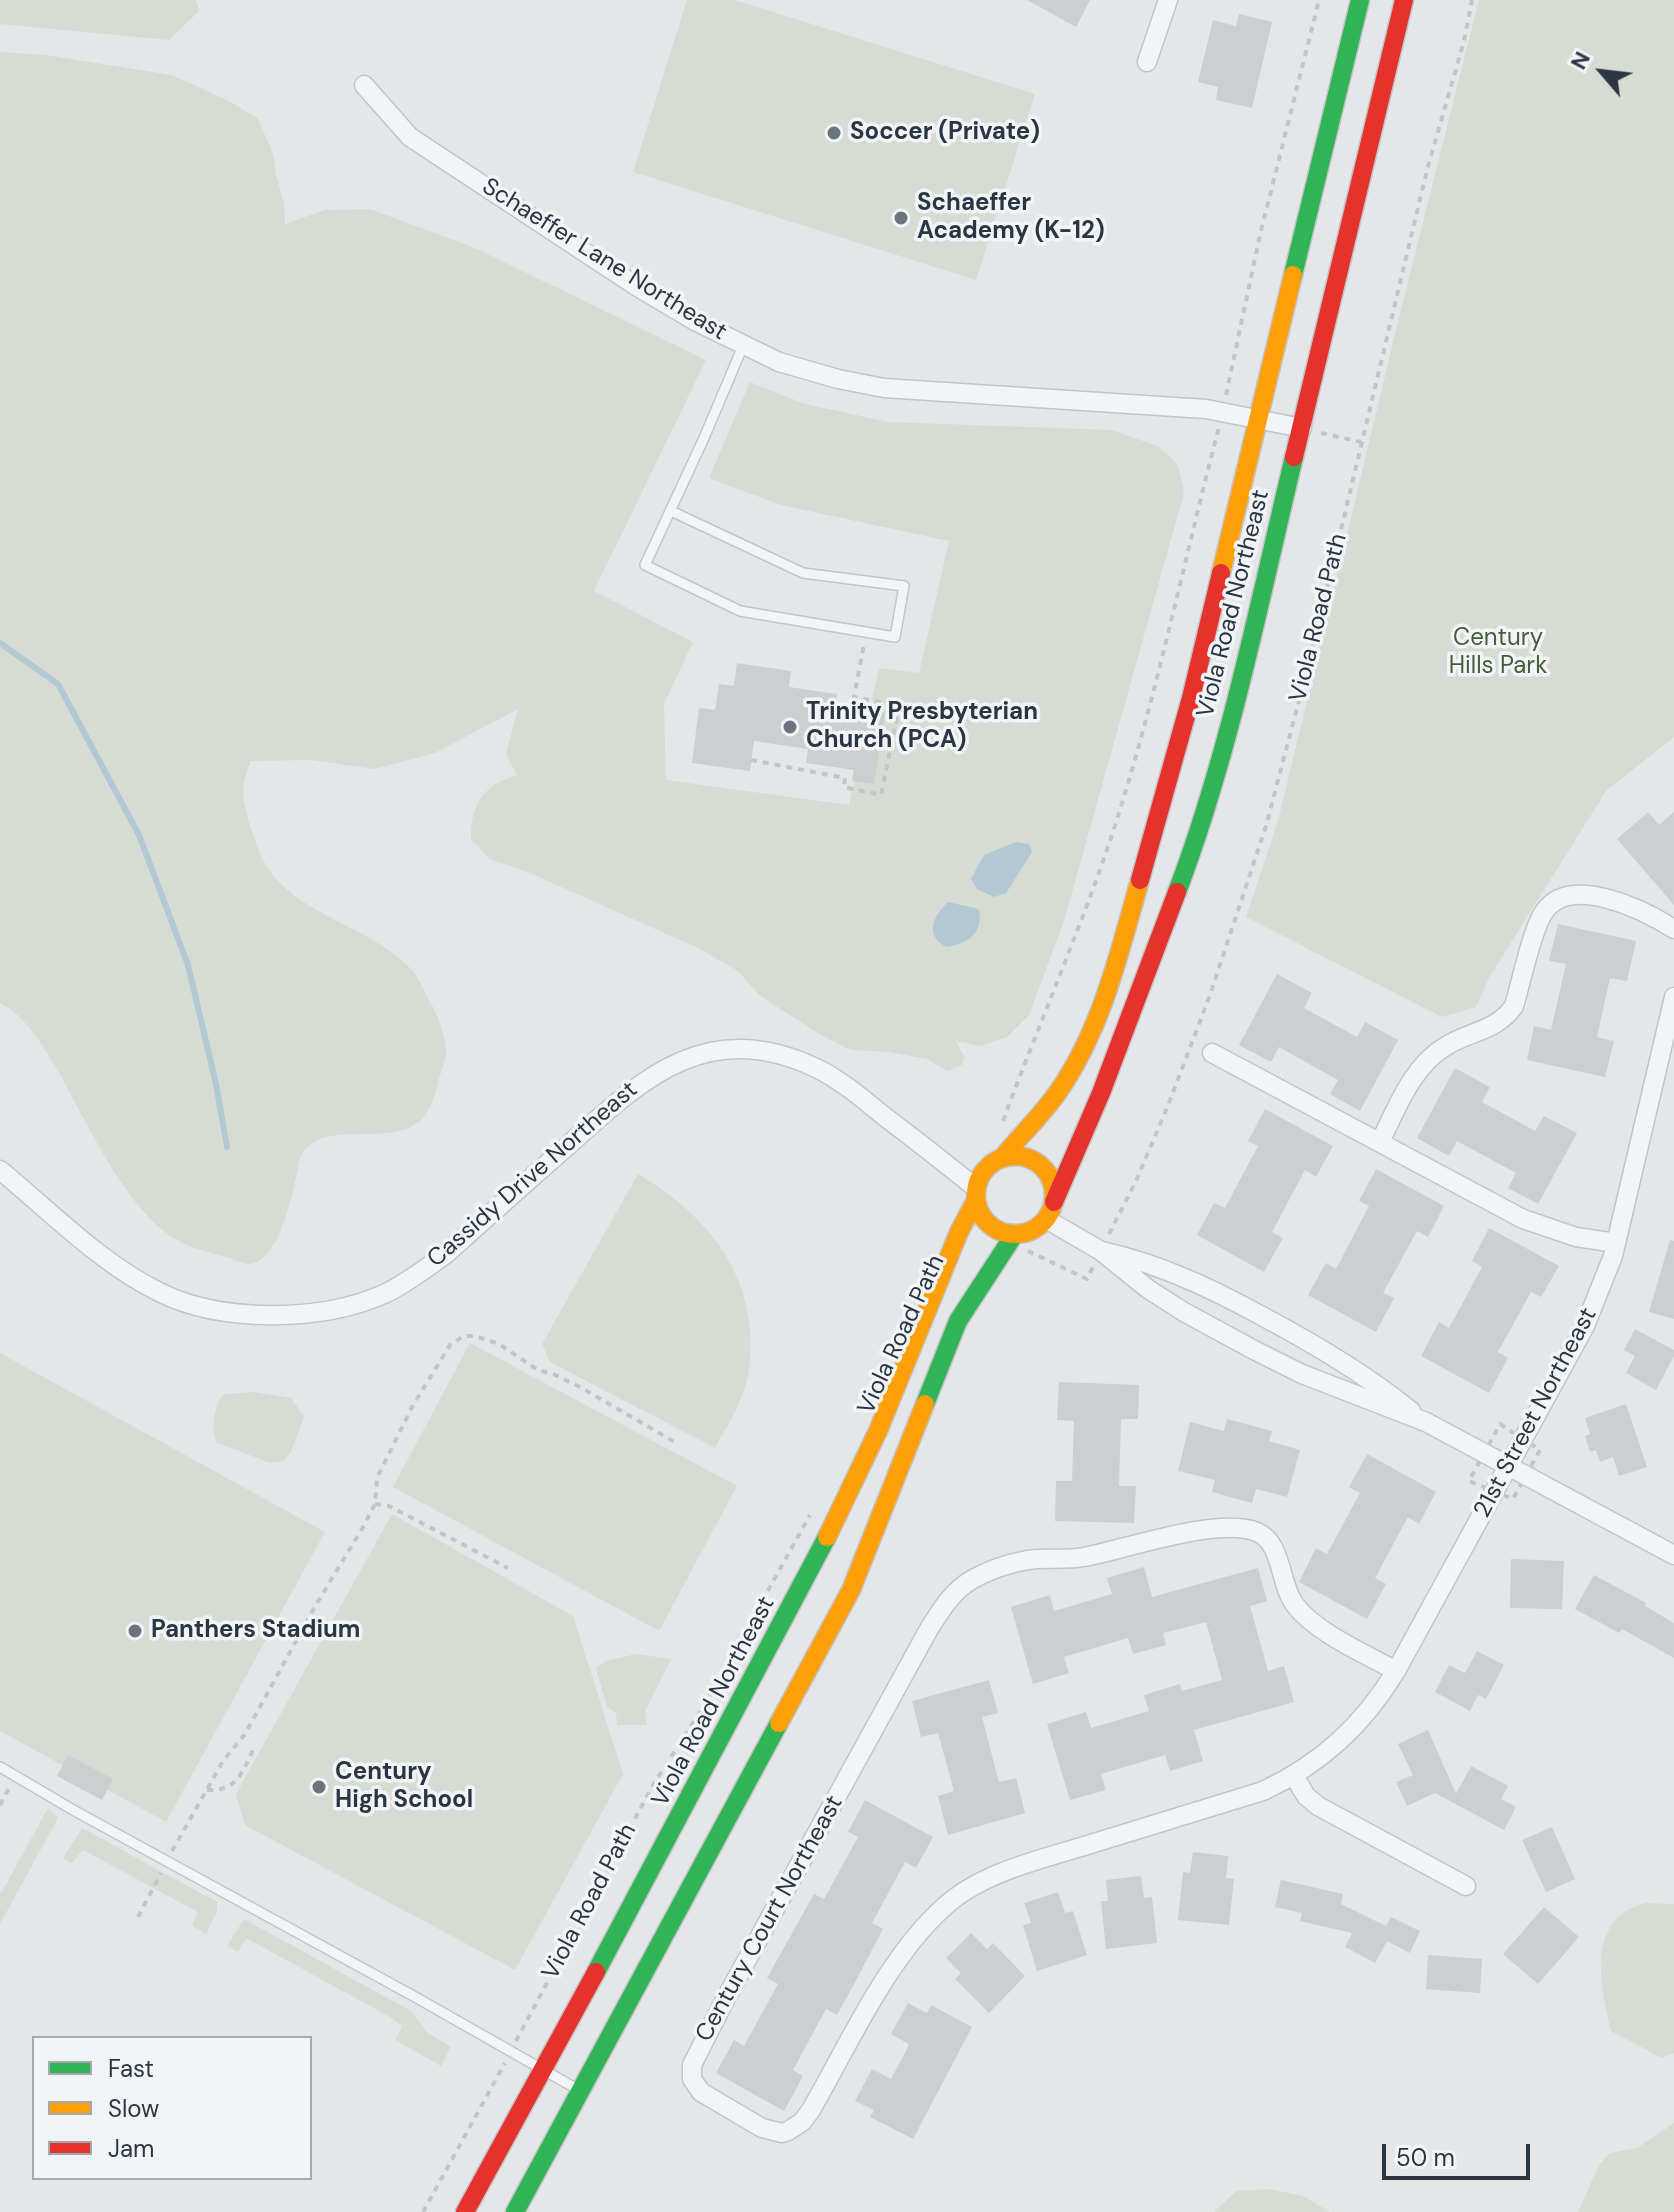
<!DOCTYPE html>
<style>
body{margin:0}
#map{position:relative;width:1674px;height:2212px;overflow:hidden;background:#e4e6e8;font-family:"DM Sans",sans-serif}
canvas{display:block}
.legend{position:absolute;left:32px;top:2036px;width:280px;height:144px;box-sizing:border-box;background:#f2f5f8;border:2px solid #a2a9af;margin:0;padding:10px 14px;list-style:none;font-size:24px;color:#2a3742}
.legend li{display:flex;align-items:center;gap:16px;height:40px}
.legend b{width:40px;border:2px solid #a2a9af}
.north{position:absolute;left:1562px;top:32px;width:80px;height:80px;-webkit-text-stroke:6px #f2f5f8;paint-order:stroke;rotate:298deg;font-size:22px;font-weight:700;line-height:32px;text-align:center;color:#2a3742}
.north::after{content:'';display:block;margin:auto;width:28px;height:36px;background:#2a3742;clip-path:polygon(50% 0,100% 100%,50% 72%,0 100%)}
.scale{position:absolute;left:1382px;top:2144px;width:148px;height:36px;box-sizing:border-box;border:4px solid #2a3742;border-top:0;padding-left:10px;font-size:24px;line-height:28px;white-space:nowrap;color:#2a3742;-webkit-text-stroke:6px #f2f5f8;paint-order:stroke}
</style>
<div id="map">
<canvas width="1674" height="2212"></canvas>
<ul class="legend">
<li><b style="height:10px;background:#30b455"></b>Fast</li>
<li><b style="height:10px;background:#ff9f0a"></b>Slow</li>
<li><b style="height:10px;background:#e5322d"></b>Jam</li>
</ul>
<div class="north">N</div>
<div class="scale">50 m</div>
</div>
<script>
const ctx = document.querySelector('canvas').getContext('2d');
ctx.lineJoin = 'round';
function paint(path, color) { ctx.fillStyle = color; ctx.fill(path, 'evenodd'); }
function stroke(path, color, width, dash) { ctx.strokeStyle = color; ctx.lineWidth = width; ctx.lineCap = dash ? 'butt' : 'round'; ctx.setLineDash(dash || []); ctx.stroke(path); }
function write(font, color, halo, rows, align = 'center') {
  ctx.font = font + ' "DM Sans",sans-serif'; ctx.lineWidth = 7; ctx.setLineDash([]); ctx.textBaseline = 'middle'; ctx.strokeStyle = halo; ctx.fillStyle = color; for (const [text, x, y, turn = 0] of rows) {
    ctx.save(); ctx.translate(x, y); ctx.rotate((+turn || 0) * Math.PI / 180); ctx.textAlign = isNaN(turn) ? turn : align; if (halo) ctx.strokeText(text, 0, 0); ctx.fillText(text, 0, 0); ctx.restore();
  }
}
paint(new Path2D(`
 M0 0H196L199 11 169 40 0 24Z
 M687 0H735L1035 94 976 280 633 172Z
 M1479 0H1674V737L1606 791 1490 976 1476 1007 1442 1017 1246 917 1279 817 1398 322Z
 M0 52 45 55 172 75 231 102 258 119 274 156 276 175 284 203 285 224 325 210 370 209 475 248 706 360 594 591 693 642 664 704 666 780 849 805 879 668 919 673 949 541 781 505 709 478 750 382 805 404 889 422 1111 430 1158 446 1178 465 1184 493 1064 921 1029 1015 1007 1037 980 1046 956 1041 964 1056 962 1065 947 1071 927 1059 889 1052 851 1050 819 1034 759 995 738 971 698 948 530 873 490 859 471 839C470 805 484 784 517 775L506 754 518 709 435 753 374 769 311 760 251 761C240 785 242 800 250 825 257 847 263 866 280 883 314 918 375 931 411 969 418 977 424 990 429 1000 437 1013 446 1036 446 1052 446 1061 441 1072 438 1081 436 1093 430 1110 422 1119 390 1152 307 1111 298 1167 294 1190 279 1265 248 1264 241 1263 232 1259 225 1257 210 1252 193 1249 179 1241 127 1213 87 1122 58 1071 44 1047 26 1016 0 1003Z
 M638 1174C711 1217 760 1280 749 1369 746 1397 728 1424 715 1448L550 1362 542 1344Z
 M470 1343 737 1486 659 1631 393 1487Z
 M0 1353 325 1532 166 1822 0 1731Z
 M253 1392 291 1398 304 1417 291 1452 284 1461 270 1463 216 1442C211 1428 214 1405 224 1394Z
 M392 1514 573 1616 623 1774 515 1970 245 1825 236 1794Z
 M636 1654 671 1659 645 1711 647 1725H617L616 1713 607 1707 596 1668 606 1661Z
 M48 1808 58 1818 0 1924V1895Z
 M82 1828 217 1902V1912L206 1934 192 1926 198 1912 83 1850 72 1863 63 1858Z
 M1646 1903 1674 1904V2053L1662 2058 1611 2031C1603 1995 1588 1940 1623 1913 1629 1908 1638 1906 1646 1903Z
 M244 1919 411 2011 428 2033 451 2047 441 2066 395 2040 402 2026 390 2017 246 1938 238 1952 227 1946Z
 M1674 2123V2212H1578L1599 2165 1610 2153 1637 2148Z
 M1270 2189 1303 2196 1330 2212H1214L1236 2191Z`), '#d6dcd4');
paint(new Path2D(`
 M1016 842 1029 844 1032 852 1006 893 994 897 977 889 971 879 984 855Z
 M948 902 979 909C983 934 969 943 946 947 924 934 933 917 948 902Z`), '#b3c8d2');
stroke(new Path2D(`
 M0 643 58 684 139 835 188 965 216 1084 227 1147`), '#b3c8d2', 6);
paint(new Path2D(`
 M1027 0H1090L1076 27Z
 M1239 14 1272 22 1252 108 1216 100 1218 87 1198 82 1213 20 1236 26Z
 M737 663 791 671 789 687 837 694 835 706 885 713 874 784 852 781 854 770 806 763 808 749 754 741 750 771 692 763 699 708 715 710 719 684 734 686Z
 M1648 812 1659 825 1674 812V905L1617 839Z
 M1558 924 1636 941 1627 981 1610 978 1597 1037 1614 1041 1605 1077 1527 1060 1534 1026 1551 1030 1566 964 1549 961Z
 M1277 974 1312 993 1304 1008 1357 1037 1365 1022 1398 1040 1360 1111 1330 1094 1338 1080 1279 1047 1271 1062 1239 1045Z
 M1455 1068 1490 1087 1482 1102 1535 1131 1544 1116 1577 1133 1538 1204 1508 1188 1516 1173 1457 1141 1449 1156 1417 1138Z
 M1265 1109 1333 1146 1316 1177 1305 1170 1272 1232 1283 1238 1264 1272 1197 1235 1214 1203 1225 1208 1258 1146 1248 1141Z
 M1376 1169 1444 1206 1428 1237 1417 1231 1383 1293 1394 1298 1376 1332 1308 1295 1326 1263 1336 1269 1369 1206 1359 1201Z
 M1489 1228 1559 1266 1541 1297 1531 1292 1498 1352 1508 1358 1489 1393 1421 1356 1439 1322 1449 1328 1482 1267 1472 1261Z
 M1670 1240 1674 1241V1319L1649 1312Z
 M1635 1329 1674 1350V1356L1656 1390 1626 1373 1635 1356 1624 1350Z
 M1059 1382 1139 1385 1138 1419H1121L1119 1486H1136L1134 1523 1055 1521 1056 1481H1072L1074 1421 1057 1420Z
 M1626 1404 1647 1467 1619 1476 1613 1457 1600 1462 1596 1450 1590 1452 1585 1436 1590 1434 1585 1418Z
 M1227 1419 1272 1431 1269 1441 1300 1450 1287 1497 1256 1489 1252 1503 1212 1492 1215 1480 1178 1471 1190 1422 1224 1431Z
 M1367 1454 1436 1492 1419 1524 1408 1517 1375 1578 1386 1584 1367 1619 1299 1582 1316 1548 1327 1554 1360 1493 1349 1487Z
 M1511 1559 1564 1561 1562 1609 1510 1608Z
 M1144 1567 1152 1597 1258 1568 1267 1601 1250 1606 1268 1671 1284 1666 1294 1702 1194 1730 1203 1761 1170 1771 1165 1755 1101 1774 1106 1790 1070 1800 1047 1724 1086 1712 1091 1728 1149 1711 1144 1695 1180 1684 1182 1691 1222 1680 1206 1622 1163 1633 1166 1645 1133 1654 1128 1638 1064 1657 1069 1673 1033 1684 1011 1607 1050 1595 1054 1611 1112 1594 1107 1578Z
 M1594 1575 1646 1603 1645 1606 1674 1623V1658L1622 1629 1619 1633 1575 1609Z
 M1477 1651 1504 1665 1486 1699 1478 1695 1470 1711 1435 1692 1449 1665 1465 1673Z
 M989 1680 998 1713 982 1717 999 1782 1016 1778 1025 1813 948 1835 938 1796 954 1791 938 1733 921 1737 912 1701Z
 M1428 1730 1456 1794 1471 1766 1508 1786 1501 1799 1516 1807 1504 1830 1435 1793 1407 1806 1396 1782 1413 1775 1398 1744Z
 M68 1755 113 1779 102 1800 57 1776Z
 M865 1800 933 1837 916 1868 905 1862 872 1923 883 1929 854 1984 837 2015 826 2009 793 2070 803 2076 784 2111 716 2073 734 2040 744 2046 778 1984 767 1978 814 1894 824 1899 858 1837 848 1832Z
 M1552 1827 1575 1879 1546 1892 1522 1840Z
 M1193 1852 1228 1856 1226 1878 1234 1879 1229 1925 1178 1920 1183 1872 1190 1873Z
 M1141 1876 1144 1898 1152 1897 1157 1943 1106 1949 1101 1901H1108L1106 1880Z
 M1281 1880 1343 1894 1341 1904 1386 1926 1391 1917 1420 1931 1410 1953 1387 1941 1375 1963 1345 1947 1352 1933 1300 1921 1302 1913 1275 1907Z
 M1058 1892 1065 1913 1073 1911 1087 1955 1037 1971 1023 1925 1031 1923 1024 1903Z
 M1544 1907 1579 1937 1538 1984 1503 1954Z
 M971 1933 987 1949 993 1943 1025 1976 989 2013 955 1979 961 1973 946 1958Z
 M1428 1955 1482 1959 1480 1993 1426 1989Z
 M908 2003 927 2013 931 2005 972 2027 913 2139 870 2117 874 2110 855 2101 872 2069 891 2079 906 2051 909 2044 891 2034Z`), '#ccced0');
const lane = new Path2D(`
 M671 511 803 573 904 586 895 637 740 611 645 565 704 438 743 346
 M0 1767 75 1811 417 1998 577 2089`);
const street = new Path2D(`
 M1147 62 1168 0
 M364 85 410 137 636 286 695 321 779 362 838 379 884 388 1206 409 1302 428
 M1212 1053 1523 1219 1576 1237 1616 1243
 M1380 1142C1397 1108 1412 1066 1446 1046 1470 1031 1497 1031 1514 1006 1521 983 1532 929 1544 912 1570 873 1644 910 1674 929
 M0 1170C50 1211 100 1263 159 1292 221 1323 321 1322 384 1294 406 1284 426 1268 446 1254 485 1219 524 1184 564 1149 641 1080 705 1016 816 1068 841 1080 863 1099 885 1117 916 1140 946 1164 976 1188
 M1046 1219 1101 1251 1148 1289 1184 1312 1254 1350 1302 1374 1426 1422 1674 1555
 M1106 1252C1162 1265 1210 1288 1260 1315 1313 1343 1364 1373 1411 1411
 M1396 1671C1366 1654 1316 1633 1295 1605 1279 1584 1283 1543 1257 1532 1219 1516 1127 1549 1084 1557 1068 1560 1052 1558 1036 1559 1015 1561 991 1569 973 1579 952 1591 941 1610 929 1629L727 1996 692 2065V2079L701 2092 762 2128 782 2133 788 2131 802 2122 811 2110C849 2044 887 1958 944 1907 983 1871 1044 1859 1094 1843 1150 1826 1207 1808 1263 1791 1321 1764 1363 1725 1396 1671L1585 1326 1613 1256 1674 997
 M1294 1776 1306 1796 1318 1806 1466 1886`);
const fast = new Path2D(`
 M1293 275 1360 0
 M1177 892C1230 752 1259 603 1294 457
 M925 1404 958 1321 1014 1235
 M596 1972 827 1537
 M515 2212 779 1723`);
const slow = new Path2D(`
 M1221 573 1293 275
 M976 1195a39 39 0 1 1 78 0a39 39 0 1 1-78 0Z
 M1002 1158C1020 1136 1042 1115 1058 1092 1102 1029 1119 953 1140 880
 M827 1537 878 1431 959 1232 976 1200
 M779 1723 851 1590 925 1404`);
const jam = new Path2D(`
 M1294 457 1404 0
 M1140 880 1191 698 1221 573
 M1054 1202 1101 1093 1177 892
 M465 2212 596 1972`);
stroke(lane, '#c2c4c6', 12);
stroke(street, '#c2c4c6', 21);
stroke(fast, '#c2c4c6', 21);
stroke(slow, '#c2c4c6', 21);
stroke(jam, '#c2c4c6', 21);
stroke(new Path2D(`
 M1226 395 1260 235 1319 0
 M1321 433 1361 442
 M751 760 845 778 844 787 881 795 899 706 854 697 864 644
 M1003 1121C1038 1026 1079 933 1111 838 1155 704 1183 564 1219 427
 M1109 1234 1136 1181 1167 1108 1210 995 1266 826 1312 651 1427 170 1464 41 1472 0
 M1028 1251 1087 1279 1093 1267
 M1500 1424 1540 1450 1513 1499 1469 1481Z
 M375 1504 389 1506 508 1568
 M207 1790C239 1791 241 1772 255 1747
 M0 1805 9 1788
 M172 1851 223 1761 245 1734 317 1603 362 1529 375 1504 377 1478 412 1407 450 1345 464 1336H475L499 1344 538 1370 553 1374 580 1387 678 1444
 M138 1917 161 1873
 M516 2041 653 1785 702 1709 810 1515
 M423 2212 505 2063`), '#c2c5c8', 4, [6, 6]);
stroke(lane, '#f3f4f6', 9);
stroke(street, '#f3f4f6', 18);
stroke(fast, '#30b455', 18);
stroke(slow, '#ff9f0a', 18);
stroke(jam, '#e5322d', 18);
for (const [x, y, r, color] of [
 [834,133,8,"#6b747c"],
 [901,218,8,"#6b747c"],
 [790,727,8,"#6b747c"],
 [135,1631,8,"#6b747c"],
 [319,1787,8,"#6b747c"]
]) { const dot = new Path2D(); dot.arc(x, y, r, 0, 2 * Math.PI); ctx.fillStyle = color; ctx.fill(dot); stroke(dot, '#f2f5f8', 3); }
write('bold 24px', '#2a3742', '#f2f5f8', [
 ["Soccer (Private)",850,133],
 ["Schaeffer",917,204],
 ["Academy (K-12)",917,232],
 ["Trinity Presbyterian",806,713],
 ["Church (PCA)",806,741],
 ["Panthers Stadium",151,1631],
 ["Century",335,1773],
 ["High School",335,1801]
], 'left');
write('24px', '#2a3742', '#f2f5f8', [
 ["Schaeffer Lane Northeast",604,260,32],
 ["Viola Road Northeast",1234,604,-76],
 ["Viola Road Path",1319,618,-76],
 ["Cassidy Drive Northeast",533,1175,-41],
 ["Viola Road Path",902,1335,-65],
 ["21st Street Northeast",1536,1413,-62],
 ["Viola Road Northeast",714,1702,-62],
 ["Viola Road Path",590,1902,-62],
 ["Century Court Northeast",770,1919,-61]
]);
write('24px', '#465e38', '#f2f5f8', [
 ["Century",1498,639],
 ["Hills Park",1498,667]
]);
</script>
